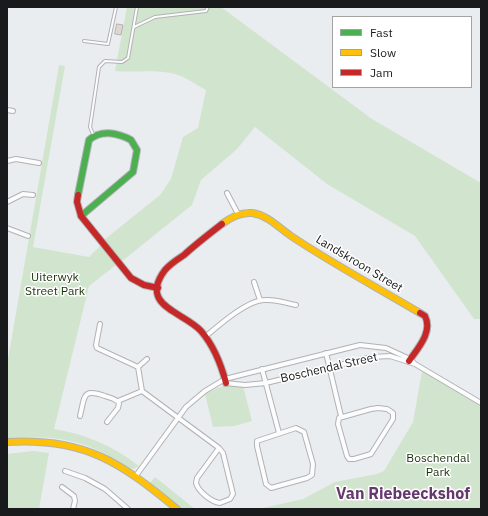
<!DOCTYPE html>
<style>
body{margin:0}
#map{position:relative;width:488px;height:516px;overflow:hidden;background:#eaedf0;font-family:"IBM Plex Sans",sans-serif}
canvas{display:block}
.frame{position:absolute;inset:0;border:8px solid #181a1c;pointer-events:none}
.legend{position:absolute;left:332px;top:16px;width:140px;height:72px;box-sizing:border-box;background:#fff;border:1px solid #a3a3a4;margin:0;padding:5px 7px;list-style:none;font-size:12px;color:#181a1c}
.legend li{display:flex;align-items:center;gap:8px;height:20px}
.legend b{width:20px;border:1px solid #a3a3a4}
</style>
<div id="map">
<canvas width="488" height="516"></canvas>
<div class="frame"></div>
<ul class="legend">
<li><b style="height:5px;background:#4caf50"></b>Fast</li>
<li><b style="height:5px;background:#ffc107"></b>Slow</li>
<li><b style="height:5px;background:#c62828"></b>Jam</li>
</ul>
</div>
<script>
const ctx = document.querySelector('canvas').getContext('2d');
ctx.lineJoin = 'round';
function paint(path, color) { ctx.fillStyle = color; ctx.fill(path, 'evenodd'); }
function stroke(path, color, width, dash) { ctx.strokeStyle = color; ctx.lineWidth = width; ctx.lineCap = dash ? 'butt' : 'round'; ctx.setLineDash(dash || []); ctx.stroke(path); }
function write(font, color, halo, rows, align = 'center') {
  ctx.font = font + ' "IBM Plex Sans",sans-serif'; ctx.lineWidth = 3; ctx.setLineDash([]); ctx.textBaseline = 'middle'; ctx.strokeStyle = halo; ctx.fillStyle = color; for (const [text, x, y, turn = 0] of rows) {
    ctx.save(); ctx.translate(x, y); ctx.rotate((+turn || 0) * Math.PI / 180); ctx.textAlign = isNaN(turn) ? turn : align; if (halo) ctx.strokeText(text, 0, 0); ctx.fillText(text, 0, 0); ctx.restore();
  }
}
paint(new Path2D(`
 M127 7H221L372 119 481 183V319H474L415 236 327 184 255 127 237 149 201 180 192 205 121 262 104 240 160 195 171 179 183 137 198 128 206 90C198 86 190 80 181 76 161 68 137 73 115 71Z
 M59 65 65 66 33 247 89 257 101 245 116 265 89 286 54 429C86 434 113 446 139 466L133 469C122 467 111 456 100 451 70 437 39 435 7 439V365Z
 M422 371 481 406V509H259L303 499 335 482 377 474 384 471 413 422Z
 M227 385 243 386 252 421 234 426 213 427 205 394 215 389Z
 M33 451 49 453 39 509H7V454Z
 M155 477 195 509H182L149 484Z`), '#d1e4cd');
const building = new Path2D(`
 M117 24 123 25 121 35 115 34Z`);
paint(building, '#e0d5cf');
stroke(building, '#b2b2b3', 1);
const lane = new Path2D(`
 M134 27 155 17 206 11 208 7
 M84 41 108 44 116 7
 M93 134 90 127 99 67 105 61 122 62 128 58 137 7`);
const street = new Path2D(`
 M7 110 13 111
 M7 161 16 159 39 163
 M227 193 238 214
 M7 202 23 194 33 195
 M7 228 28 236
 M254 282 260 300
 M100 324 96 345 97 348 138 367 142 391
 M205 337C218 326 247 300 265 300 275 299 286 303 296 305
 M326 353 341 416
 M138 367 147 359
 M262 369 279 433
 M225 383 245 385 266 383 372 357 390 356 415 364 481 403
 M142 391 219 448
 M118 401 142 391
 M378 408 387 409 393 413V419L371 454 354 459H349L347 456 338 424 339 418 371 409Z
 M80 416C85 396 82 388 105 396 110 398 115 398 119 403L118 408 107 422
 M296 428 304 432 313 464 312 475 307 478 271 488 266 484 257 446V441Z
 M219 448 223 453 233 494 230 499 220 503C211 502 198 491 196 483L197 478Z
 M65 471 85 478 105 489 128 509
 M135 477 186 407 205 391 225 379 360 345 386 348 410 359 415 364
 M62 487 74 496 75 501 73 509`);
const fast = new Path2D(`
 M78 195 89 140C101 129 118 133 131 140L137 150 133 172 81 216`);
const slow = new Path2D(`
 M222 224C231 217 240 212 252 213 268 215 279 228 291 236 333 264 378 288 420 313
 M7 442C84 437 120 462 177 509`);
const jam = new Path2D(`
 M78 195 77 202 81 216 131 278 144 285 158 288
 M222 224C209 234 196 244 184 255 178 259 170 264 165 270 138 306 184 312 201 331 214 346 221 364 226 383
 M409 361C418 348 433 332 425 316L420 313`);
stroke(lane, '#b0b2b5', 4);
stroke(street, '#b0b2b5', 6);
stroke(fast, '#b0b2b5', 8);
stroke(slow, '#b0b2b5', 8);
stroke(jam, '#b0b2b5', 8);
stroke(lane, '#fcfcfd', 2);
stroke(street, '#fcfcfd', 4);
stroke(fast, '#4caf50', 6);
stroke(slow, '#ffc107', 6);
stroke(jam, '#c62828', 6);
write('12px', '#181a1c', '#fff', [
 ["Landskroon Street",359,264,31],
 ["Boschendal Street",329,368,-13]
]);
write('12px', '#18310a', '#fff', [
 ["Uiterwyk",55,278],
 ["Street Park",55,292],
 ["Boschendal",438,459],
 ["Park",438,473]
]);
write('bold 16px', '#66396e', '#fff', [
 ["Van Riebeeckshof",403,494]
]);
</script>
